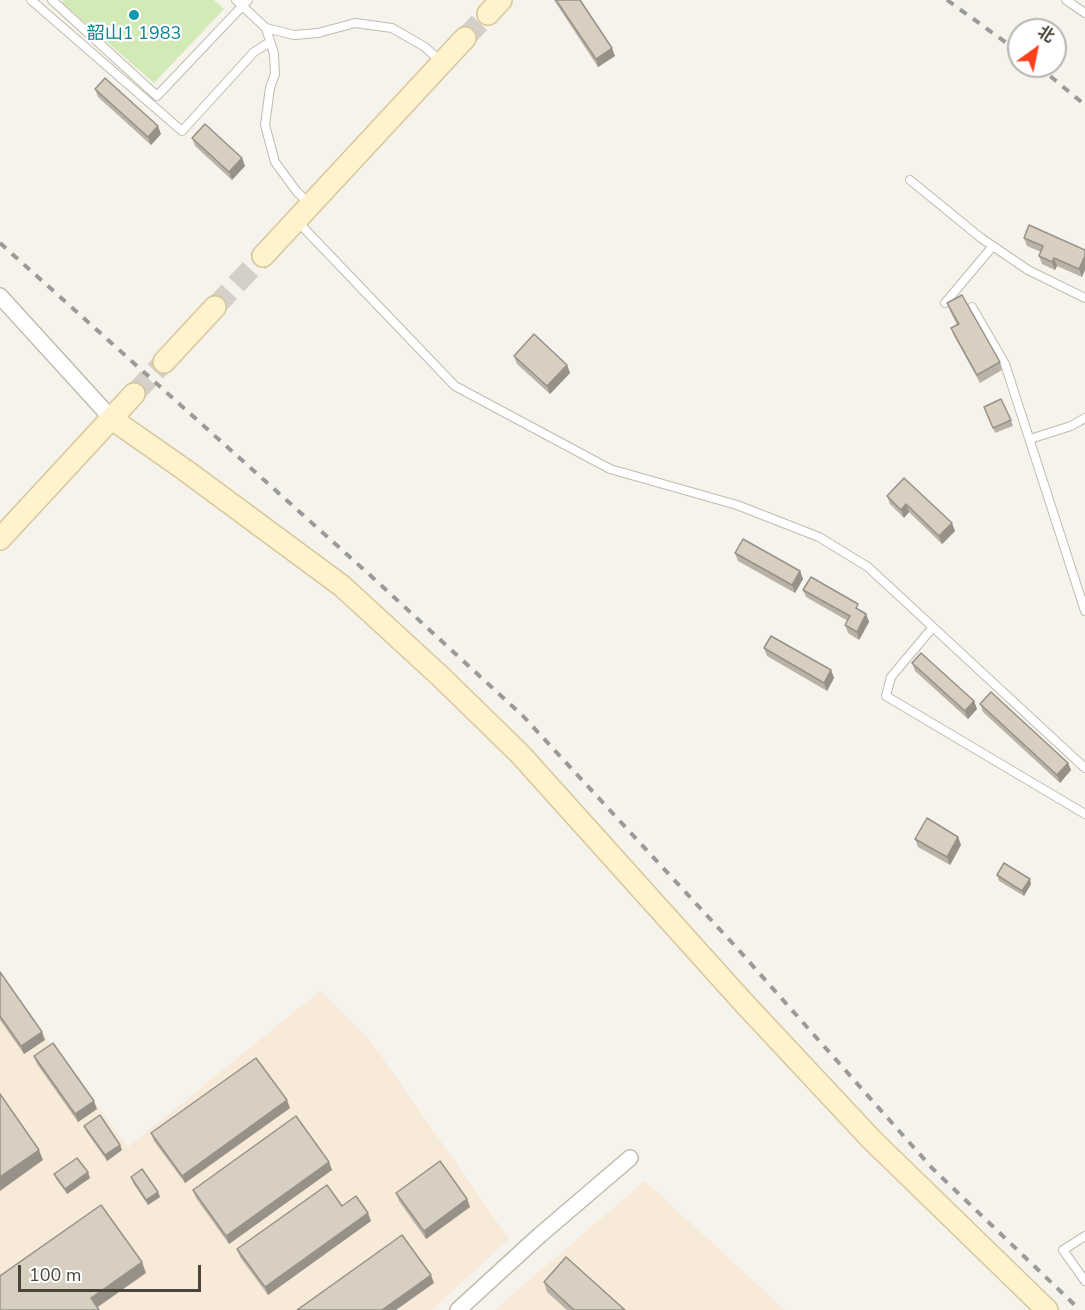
<!DOCTYPE html>
<meta charset="utf-8">
<style>
body{margin:0}
#map{position:relative;width:1085px;height:1310px;overflow:hidden;background:#f6f3ec;font-family:"Nunito Sans","Noto Sans SC",sans-serif}
canvas{display:block}
.north{position:absolute;left:1007px;top:18px;width:60px;height:60px;box-sizing:border-box;background:#fff;border:2px solid #b7b4b0;border-radius:50%;rotate:33deg;font-size:16px;font-weight:700;line-height:24px;text-align:center;color:#4b4439}
.north::after{content:'';display:block;margin:auto;width:21px;height:27px;background:#fc3f1d;clip-path:polygon(50% 0,100% 100%,50% 72%,0 100%)}
.scale{position:absolute;left:18px;top:1265px;width:183px;height:27px;box-sizing:border-box;border:3px solid #4b4439;border-top:0;padding-left:8px;font-size:18px;line-height:21px;white-space:nowrap;color:#4b4439;-webkit-text-stroke:4px #fff;paint-order:stroke}
</style>
<div id="map">
<canvas width="1085" height="1310"></canvas>
<div class="north">北</div>
<div class="scale">100 m</div>
</div>
<script>
const ctx = document.querySelector('canvas').getContext('2d');
ctx.lineJoin = 'round';
function paint(path, color) { ctx.fillStyle = color; ctx.fill(path, 'evenodd'); }
function stroke(path, color, width, dash) { ctx.strokeStyle = color; ctx.lineWidth = width; ctx.lineCap = dash ? 'butt' : 'round'; ctx.setLineDash(dash || []); ctx.stroke(path); }
function write(font, color, halo, rows, align = 'center') {
  ctx.font = font + ' "Nunito Sans","Noto Sans SC",sans-serif'; ctx.lineWidth = 4.5; ctx.setLineDash([]); ctx.textBaseline = 'middle'; ctx.strokeStyle = halo; ctx.fillStyle = color; for (const [text, x, y, turn = 0] of rows) {
    ctx.save(); ctx.translate(x, y); ctx.rotate((+turn || 0) * Math.PI / 180); ctx.textAlign = isNaN(turn) ? turn : align; if (halo) ctx.strokeText(text, 0, 0); ctx.fillText(text, 0, 0); ctx.restore();
  }
}
paint(new Path2D(`
 M0 976 128 1147 320 991 372 1043 509 1239 432 1310H0Z
 M645 1181 785 1310H496L507 1299Z`), '#f7ead8');
paint(new Path2D(`
 M63 0H214L224 9 154 83 62 3Z`), '#d2eab5');
stroke(new Path2D(`
 M465 38 488 14
 M215 307 263 256
 M134 394 164 362`), '#d4d0c8', 21, [21, 10]);
const lane = new Path2D(`
 M31 0 182 131 254 52 270 42
 M52 0 157 96 248 0
 M236 0 266 28
 M1066 0 1085 13
 M910 180 981 238 1028 270 1085 298
 M310 204 297 192 275 162 265 125 270 88 275 74 274 54 266 28 294 35 318 33 355 23 392 28 425 47 441 62
 M297 221 455 386 610 469 737 505 819 537 868 567 1085 768
 M945 303 993 246
 M972 307 1005 364 1085 611
 M1030 439 1071 426 1085 418
 M933 627 891 677 886 696 1085 814
 M1085 1236 1063 1250 1085 1281`);
const street = new Path2D(`
 M0 296 112 419
 M458 1310 540 1235 630 1158`);
const secondary = new Path2D(`
 M488 14 501 0
 M263 256 465 38
 M164 362 215 307
 M112 419 185 470 342 586 440 676 520 754 743 1002 872 1140 1047 1310
 M0 539 134 394`);
stroke(lane, '#c2bbae', 10);
stroke(street, '#c2bbae', 18);
stroke(secondary, '#d6c79b', 24);
stroke(lane, '#fff', 8);
stroke(street, '#fff', 15);
stroke(secondary, '#fff3cd', 21);
stroke(new Path2D(`
 M947 0 1019 52
 M1038 66 1085 105
 M0 243 371 576 523 716 736 947 932 1168 1080 1310`), '#9a9a9a', 4, [8, 8]);
paint(new Path2D(`
 M554 0H580L615 56 598 67Z
 M95 89 161 134 151 145 98 97Z
 M192 138 245 166 232 180 195 146Z
 M1024 238 1085 250 1082 277 1057 266 1055 270 1042 264 1039 256 1041 252 1027 246Z
 M947 303 1000 362 1002 370 980 383 954 336 951 328 957 325 950 311Z
 M514 356 567 365 570 373 550 394 517 364Z
 M986 412 1011 420 1013 426 995 433Z
 M904 478 955 531 942 544 909 512 904 518 890 504 887 496Z
 M735 553 800 571 803 579 795 593 738 561Z
 M803 590 861 611 866 614 869 622 859 640 848 633 845 625 848 621 806 597Z
 M764 648 831 670 834 678 827 691 767 656Z
 M912 663 974 701 977 709 968 719 915 671Z
 M980 704 1068 763 1071 770 1060 783 983 712Z
 M958 837 961 845 950 865 918 847 915 839Z
 M997 875 1031 884 1024 896 999 881Z
 M0 972 45 1040 24 1054 0 1020Z
 M34 1056 97 1109 78 1122 37 1064Z
 M290 1108 185 1183 154 1141 151 1133Z
 M84 1126 120 1145 122 1150 107 1161 86 1131Z
 M329 1162 332 1170 229 1244 196 1198 193 1190Z
 M54 1174 90 1178 67 1194 56 1179Z
 M131 1177 158 1192 160 1197 148 1205 133 1183Z
 M396 1193 467 1199 470 1207 426 1239 399 1201Z
 M342 1206 371 1221 268 1295 240 1257 237 1249Z
 M544 1282 625 1310H567L547 1292Z`), '#bab2a6');
paint(new Path2D(`
 M612 48 615 56 598 67 596 59Z
 M158 126 161 134 151 145 148 137Z
 M242 158 245 166 232 180 229 172Z
 M1085 256V270L1082 277 1079 269Z
 M1054 258 1057 266 1055 270 1052 262Z
 M567 365 570 373 550 394 547 386Z
 M906 504 909 512 904 518 901 510Z
 M952 523 955 531 942 544 939 536Z
 M800 571 803 579 795 593 792 585Z
 M866 614 869 622 859 640 857 632Z
 M831 670 834 678 827 691 824 683Z
 M974 701 977 709 968 719 965 711Z
 M1068 763 1071 770 1060 783 1057 775Z
 M958 837 961 845 950 865 947 857Z
 M1030 879 1031 884 1024 896 1022 891Z
 M42 1032 45 1040 24 1054 21 1046Z
 M287 1100 290 1108 185 1183 182 1176Z
 M94 1101 97 1109 78 1122 75 1114Z
 M120 1145 122 1150 107 1161 105 1155Z
 M39 1150 43 1160 0 1191V1177Z
 M329 1162 332 1170 229 1244 226 1236Z
 M88 1172 90 1178 67 1194 65 1189Z
 M158 1192 160 1197 148 1205 146 1200Z
 M467 1199 470 1207 426 1239 424 1231Z
 M368 1213 371 1221 268 1295 265 1287Z
 M142 1262 146 1273 95 1309 91 1298Z
 M431 1275 434 1283 396 1310H382Z`), '#979187');
const building = new Path2D(`
 M556 0H580L612 48 596 59Z
 M105 78 158 126 148 137 95 89Z
 M205 124 242 158 229 172 192 138Z
 M1029 225 1085 250V256L1079 269 1054 258 1052 262 1039 256 1043 246 1024 238Z
 M962 295 1000 362 977 375 951 328 959 324 947 303Z
 M534 334 567 365 547 386 514 356Z
 M1001 399 1011 420 993 428 984 407Z
 M904 478 952 523 939 536 906 504 901 510 887 496Z
 M743 539 800 571 792 585 735 553Z
 M811 577 858 604 856 608 866 614 857 632 845 625 850 616 803 590Z
 M771 636 831 670 824 683 764 648Z
 M921 653 974 701 965 711 912 663Z
 M991 692 1068 763 1057 775 980 704Z
 M927 818 958 837 947 857 915 839Z
 M1004 863 1030 879 1022 891 997 875Z
 M0 972 42 1032 21 1046 0 1016Z
 M53 1043 94 1101 75 1114 34 1056Z
 M256 1058 287 1100 182 1176 151 1133Z
 M0 1094 39 1150 0 1177Z
 M100 1115 120 1145 105 1155 84 1126Z
 M296 1116 329 1162 226 1236 193 1190Z
 M77 1158 88 1172 65 1189 54 1174Z
 M440 1161 467 1199 424 1231 396 1193Z
 M142 1169 158 1192 146 1200 131 1177Z
 M327 1185 342 1206 356 1196 368 1213 265 1287 237 1249Z
 M101 1205 142 1262 91 1298 99 1310H0V1276Z
 M402 1235 431 1275 382 1310H297Z
 M566 1257 625 1310H574L544 1282Z`);
paint(building, '#d8cfc1');
stroke(building, '#979187', 1.5);
for (const [x, y, r, color] of [
 [134,15,6,"#0f9aa8"]
]) { const dot = new Path2D(); dot.arc(x, y, r, 0, 2 * Math.PI); ctx.fillStyle = color; ctx.fill(dot); stroke(dot, '#fff', 2); }
write('18px', '#0d838f', '#fff', [
 ["韶山1 1983",134,35]
]);
</script>
